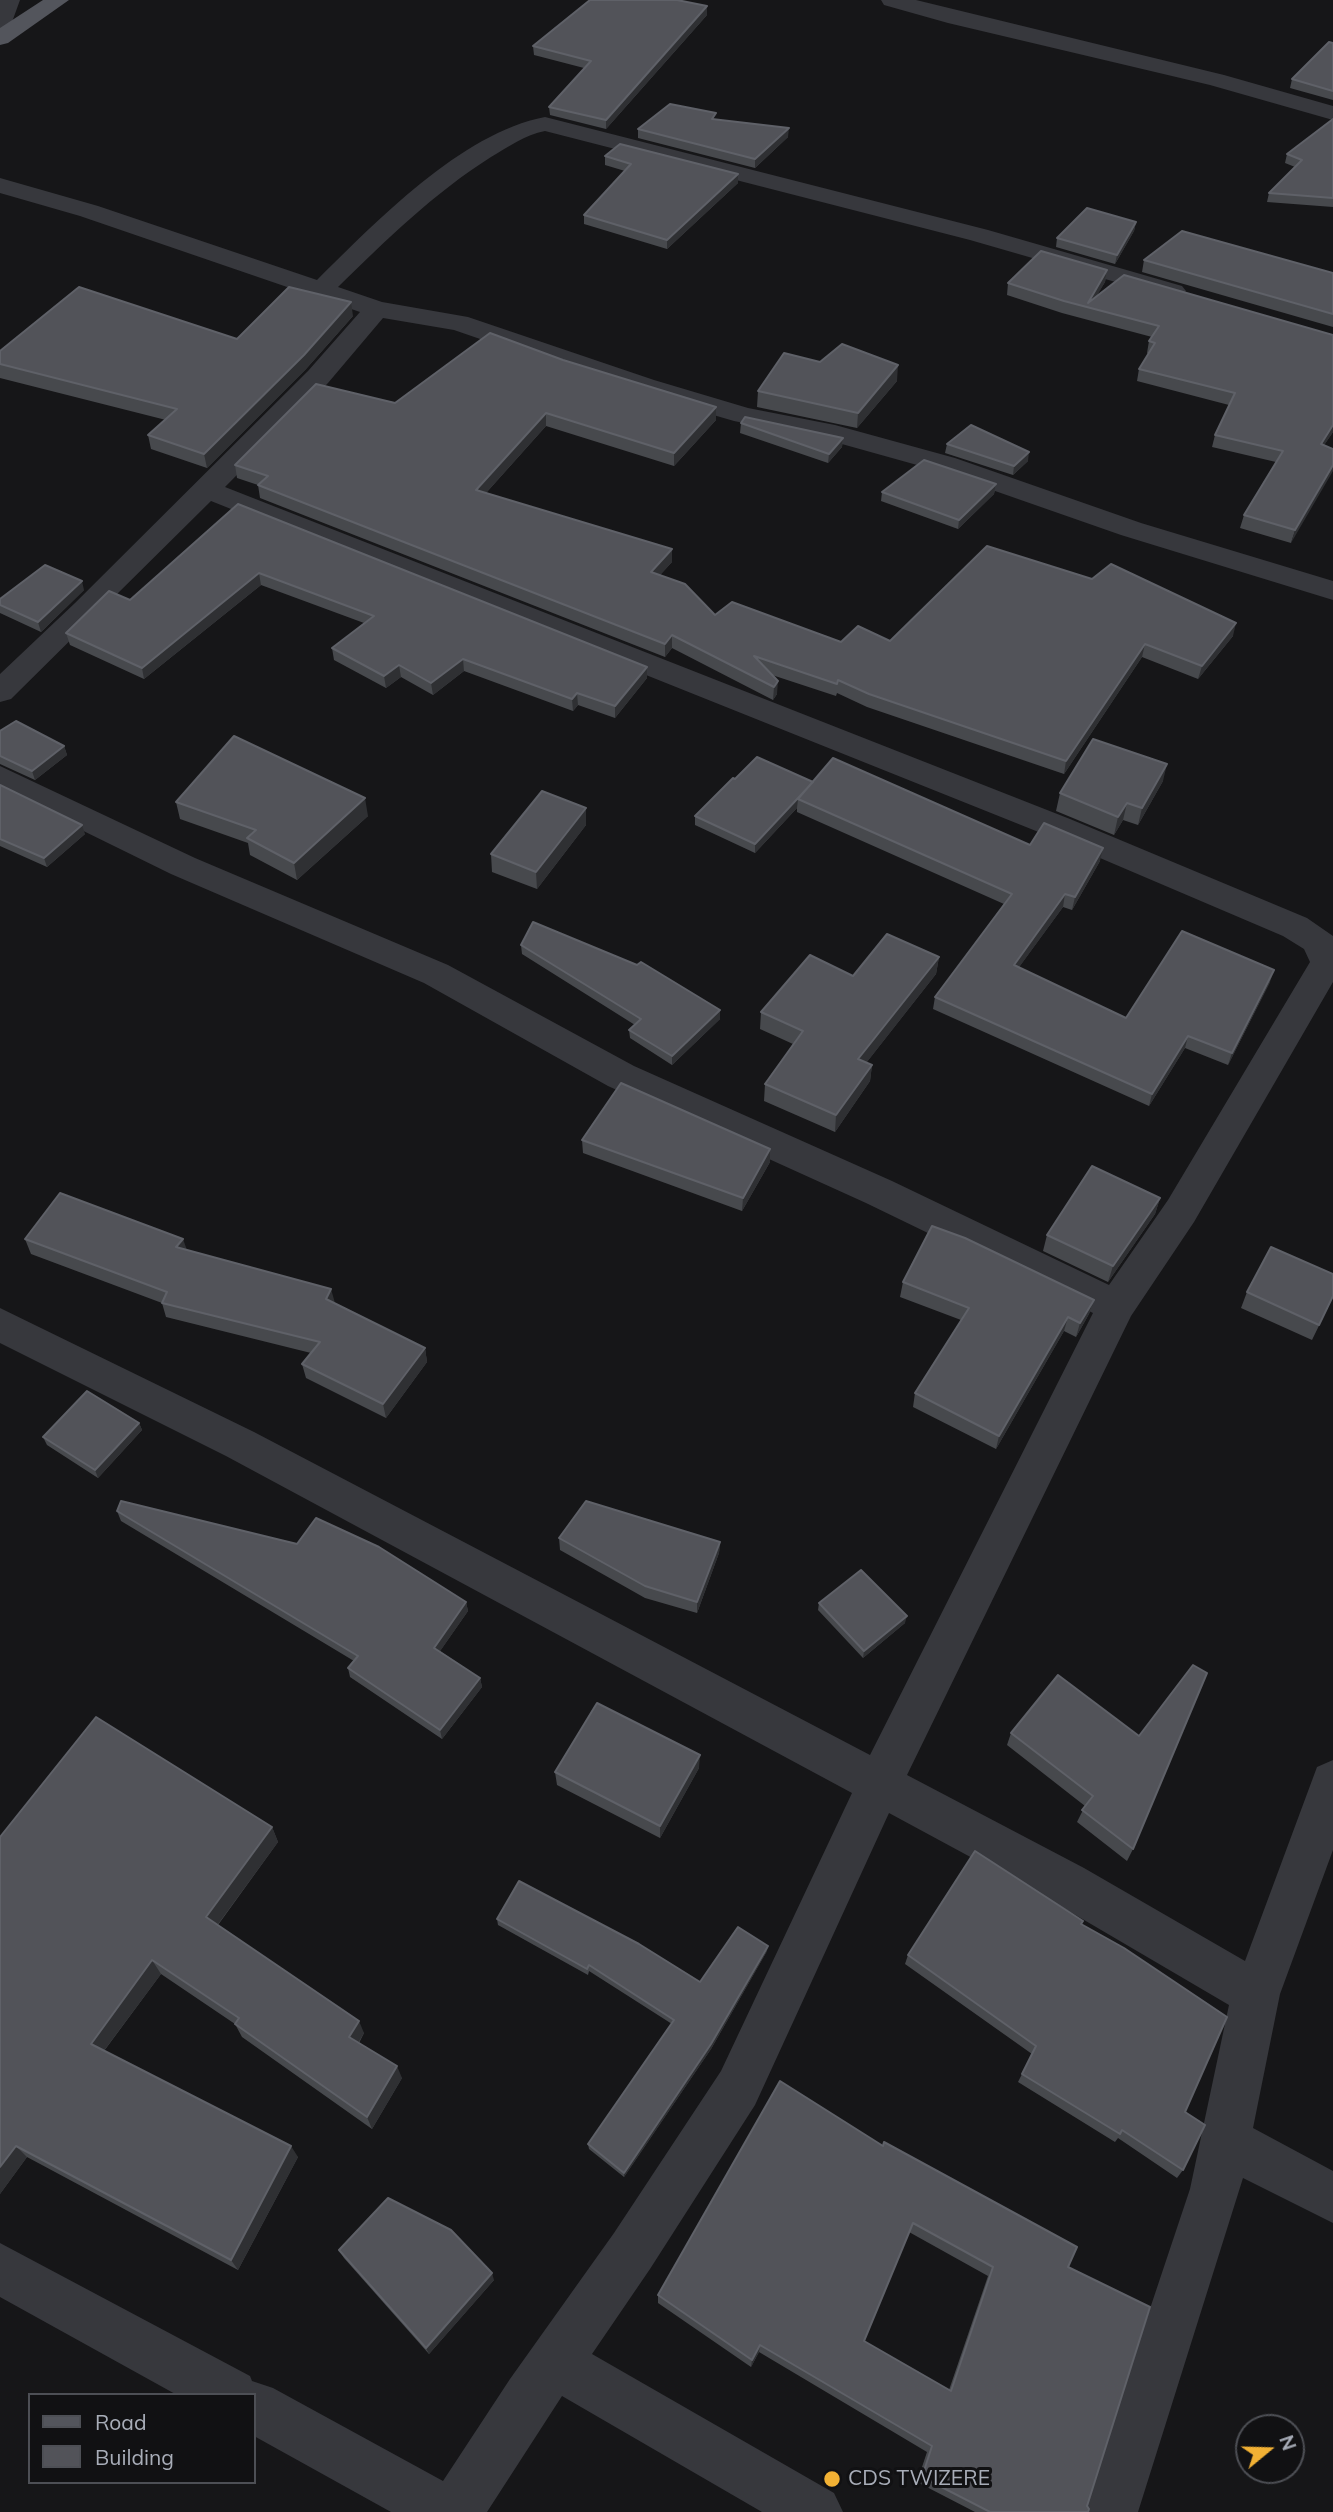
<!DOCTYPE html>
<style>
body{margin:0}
#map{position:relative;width:1333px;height:2512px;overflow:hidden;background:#161618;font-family:Mulish,sans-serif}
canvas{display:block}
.legend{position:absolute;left:28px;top:2393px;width:228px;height:91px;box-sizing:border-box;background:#111113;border:2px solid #4d4f55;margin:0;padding:9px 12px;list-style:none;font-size:21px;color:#a8adb8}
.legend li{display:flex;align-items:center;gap:14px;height:35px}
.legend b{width:35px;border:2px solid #4d4f55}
.north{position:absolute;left:1235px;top:2414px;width:70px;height:70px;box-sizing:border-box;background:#111113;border:2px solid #4d4f55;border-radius:50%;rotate:71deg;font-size:19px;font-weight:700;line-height:28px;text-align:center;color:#a8adb8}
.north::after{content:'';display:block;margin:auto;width:24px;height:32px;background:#f2b134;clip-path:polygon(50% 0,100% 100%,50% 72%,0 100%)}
</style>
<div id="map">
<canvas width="1333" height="2512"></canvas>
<ul class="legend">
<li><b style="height:9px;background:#53555c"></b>Road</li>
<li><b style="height:19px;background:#525359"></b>Building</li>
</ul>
<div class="north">N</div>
</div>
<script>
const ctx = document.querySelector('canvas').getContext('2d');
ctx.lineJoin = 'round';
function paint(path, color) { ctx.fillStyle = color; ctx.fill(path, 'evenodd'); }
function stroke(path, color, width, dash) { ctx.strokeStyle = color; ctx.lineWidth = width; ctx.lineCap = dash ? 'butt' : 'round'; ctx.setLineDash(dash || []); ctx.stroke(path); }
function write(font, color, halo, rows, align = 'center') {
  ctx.font = font + ' Mulish,sans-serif'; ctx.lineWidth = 6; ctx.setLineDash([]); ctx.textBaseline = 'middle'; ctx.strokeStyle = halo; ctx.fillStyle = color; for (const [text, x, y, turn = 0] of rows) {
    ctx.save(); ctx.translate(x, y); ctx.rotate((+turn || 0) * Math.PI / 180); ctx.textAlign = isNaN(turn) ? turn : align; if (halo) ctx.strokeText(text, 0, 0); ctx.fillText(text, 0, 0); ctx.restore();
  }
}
paint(new Path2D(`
 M0 0H20L8 33 0 35Z
 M881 0H916L1224 75 1333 106V120L1210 85 948 23 884 5Z
 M545 117 988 230 1182 286 1186 291 1182 296 1173 299 1164 296 970 240 545 131C525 135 508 147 491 157 434 193 386 240 338 287L382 302 468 317 654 380 748 408 835 425 955 458 1141 523 1333 581V600L1121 535 935 470 831 441 734 421 634 392 454 330 383 318 328 383 225 487 1070 819 1307 918 1333 936V982L1194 1222 1131 1316 907 1775 1084 1868 1245 1961 1317 1767 1333 1760V1850L1280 1994 1253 2128 1333 2171V2223L1243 2178 1138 2512H1082L1190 2189 1229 2005 1050 1900 889 1813 755 2105 650 2269 592 2354 834 2493 843 2512H762L562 2396 487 2512H391L254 2436V2395H177L0 2297V2243L250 2376 252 2381 273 2388 443 2481 510 2379 614 2233 721 2071 852 1793 226 1456 0 1343V1308L254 1432 870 1755 1093 1313 866 1203 608 1086 424 983 171 874 0 790V766L195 858 448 965 634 1066 892 1181 1109 1285 1168 1200 1310 962 1304 949 1283 936 1046 835 211 501 11 699 0 702V674L75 603 308 371 360 312 80 216 0 193V178L98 206 317 280C376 222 461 133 545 117Z`), '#37383d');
paint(new Path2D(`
 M43 0H69L8 43 0 45V28Z`), '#53555c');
paint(new Path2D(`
 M707 15 606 129 550 115 549 107 584 68 534 55 533 46Z
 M1333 43V100L1290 88 1292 79Z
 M1333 119V207L1267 202 1269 193 1295 167 1285 163 1287 154Z
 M638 129 788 137 755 168 638 138Z
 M605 156 738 183 667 249 584 224V215L625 171 605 165Z
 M1136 222 1134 231 1115 264 1056 247 1057 238Z
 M1144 260 1333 273V327L1142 272Z
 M1107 270 1105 282 1096 296 1333 335V432L1324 445 1291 543 1240 528 1244 515 1276 462 1212 447 1215 435 1229 405 1137 381 1139 369 1148 354 1147 353 1149 341 1152 337 1062 313 1007 295 1008 283Z
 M353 316 306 369 207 468 151 449 148 435 166 420 0 378V351L237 339Z
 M563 360 716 407V420L674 466 546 426 486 493 672 549V562L660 575 715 615 841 642 1233 636 1198 679 1142 657 1064 774 867 707 837 693 836 696 772 675 777 694 773 700 672 648 665 657 260 498 258 485 237 478 235 465 395 403Z
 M897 381 857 428 757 407 758 391Z
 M741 423 843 438 842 447 828 463 740 433Z
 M947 444 1028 461 1013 475 945 453Z
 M996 484 994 494 958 529 881 501 882 492Z
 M238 504 647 678 615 718 578 705 573 711 464 671 433 695 401 677 386 688 334 660 332 648 364 623 261 585 144 679 70 645 66 633 130 600Z
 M84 590 41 632 0 613V599Z
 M0 731 64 746 67 755 35 780 0 764Z
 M735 779 813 782 1030 845 1100 861 1072 910 1063 907 1019 967 1126 1018 1270 982 1228 1065 1185 1048 1149 1106 933 1009 935 997 1004 904 797 812V808L755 853 695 825V816Z
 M1163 781 1138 825 1123 820 1114 835 1056 811 1060 793Z
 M0 785 85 834 47 867 0 846Z
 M176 802 368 816 297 880 250 855 248 843 180 819Z
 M586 808V825L537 889 492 872 491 854Z
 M521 945 720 1010V1019L672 1065 630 1038 629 1030 635 1025 522 954Z
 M939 957 936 974 866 1063 872 1065 870 1081 835 1132 764 1101 765 1084 793 1044 760 1029 761 1012 853 976Z
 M582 1140 770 1149V1162L742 1211 583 1153Z
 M1160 1198 1155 1214 1108 1282 1043 1251 1047 1235Z
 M25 1239 187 1250 334 1303 425 1348 427 1362 386 1418 306 1378 302 1364 311 1353 166 1317 162 1303 31 1254Z
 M903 1282 1094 1300 1089 1314 1076 1337 1064 1331 996 1449 913 1407 915 1393 961 1320 900 1297Z
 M1247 1292 1333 1297 1312 1340 1241 1308Z
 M139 1423 142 1430 98 1478 47 1445 43 1437Z
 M117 1511 466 1602 468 1611 440 1651 480 1678 482 1687 442 1739 350 1677 348 1668 354 1661 121 1521Z
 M559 1538 720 1542 719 1553 697 1613 645 1598 560 1550Z
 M819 1603 905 1623 863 1658 818 1610Z
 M1058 1675 1133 1849 1127 1861 1077 1822 1085 1806 1007 1745 1011 1733Z
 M699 1768 660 1838 557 1785 555 1772Z
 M272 1827 278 1842 218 1925 364 2033 359 2043 402 2078 372 2129 242 2037 235 2024 161 1974 104 2051 298 2157 238 2270 27 2157 0 2194V1837Z
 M497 1919 700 1982 767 1951 711 2049 624 2177 589 2149 588 2144 672 2024 589 1971 588 1975 498 1925Z
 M1081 1924 1185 2112 1183 2170 1177 2178 1118 2138 1115 2142 1018 2082 1032 2054 905 1964 908 1955Z
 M780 2081 1068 2267 1088 2512H975L917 2482 927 2452 759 2352 751 2367 658 2303V2295ZM909 2232 988 2276 949 2390 864 2341Z
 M339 2250 494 2280 429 2354 344 2258Z`), '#47494d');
paint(new Path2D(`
 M707 6V15L606 129V120Z
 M789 128 788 137 755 168V159Z
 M738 174V183L667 249V240Z
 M1136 222 1134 231 1115 264 1117 255Z
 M1107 270 1105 282 1090 308 1088 303Z
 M351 302 353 316 306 369 207 468 204 454Z
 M898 365 897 381 857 428 858 413Z
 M716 407V420L674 466V453Z
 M546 413V426L477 503 476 490Z
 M1333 425V432L1317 456 1321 444Z
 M843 438 842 447 828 463 829 454Z
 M1029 452 1028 461 1013 475 1014 466Z
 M1333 465V471L1291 543 1295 530Z
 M996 484 994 494 958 529 959 520Z
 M672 549V562L651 585V572Z
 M259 573 261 585 144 679 142 668Z
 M82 581 84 590 41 632 38 622Z
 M1236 623 1233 636 1198 679 1202 666Z
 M672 635V648L665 657V644Z
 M1145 644 1142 657 1064 774 1066 761Z
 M463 659 464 671 433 695 431 683Z
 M399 665 401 677 386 688 384 676Z
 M647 667V678L615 718V706Z
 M778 681 777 694 773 700 774 687Z
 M577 693 578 705 573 711 572 699Z
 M64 746 67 755 35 780 32 771Z
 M1167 764 1163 781 1138 825 1142 808Z
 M813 782 798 799 797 808 755 853V844Z
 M365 798 368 816 297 880 294 863Z
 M1127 803 1123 820 1114 835 1118 817Z
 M586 808V825L537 889 536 872Z
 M82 825 85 834 47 867 44 858Z
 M1103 848 1100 861 1072 910 1075 897Z
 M1065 894 1063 907 1012 977 1014 965Z
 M939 957 936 974 856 1076 858 1059Z
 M1274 970 1270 982 1228 1065 1232 1053Z
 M720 1010V1019L672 1065V1056Z
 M1188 1036 1185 1048 1149 1106 1152 1094Z
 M872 1065 870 1081 835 1132 836 1115Z
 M770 1149V1162L742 1211 743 1198Z
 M1160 1198 1155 1214 1108 1282 1113 1266Z
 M183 1239 188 1253 176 1247Z
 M331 1289 335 1303 326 1299Z
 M1094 1300 1089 1314 1076 1337 1080 1323Z
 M1068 1317 1064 1331 996 1449 999 1436Z
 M425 1348 427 1362 386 1418 383 1404Z
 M139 1423 142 1430 98 1478 95 1470Z
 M720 1542 719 1553 697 1613V1602Z
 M466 1602 468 1611 436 1657 434 1648Z
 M907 1616 905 1623 863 1658 864 1651Z
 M480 1678 482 1687 442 1739 440 1730Z
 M700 1755 699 1768 660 1838V1826Z
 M272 1827 278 1842 213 1931 206 1917Z
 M768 1946 767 1951 711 2049 624 2177V2173Z
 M152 1960 161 1974 100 2056 91 2044Z
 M359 2021 364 2033 354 2050 349 2037Z
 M397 2066 402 2078 372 2129 367 2117Z
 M16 2146 27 2157 0 2194V2167Z
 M291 2146 298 2157 238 2270 231 2260Z
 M492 2273 494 2280 429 2354 426 2348Z
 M760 2345 759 2352 751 2367 752 2360Z`), '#2f3033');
const building = new Path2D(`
 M590 0H677L707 6 606 120 549 107 591 61 533 46Z
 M1329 42 1333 43V91L1292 79Z
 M670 104 716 113 712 119 789 128 755 159 638 129Z
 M1333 119V198L1269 193 1302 160 1287 154Z
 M620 144 738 174 667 240 584 215 631 164 605 156Z
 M1087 208 1136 222 1117 255 1057 238Z
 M1182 231 1333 273V314L1144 260Z
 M1041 251 1107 270 1088 303 1124 275 1333 335V425L1321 444 1333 449V465L1295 530 1244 515 1283 451 1215 435 1235 393 1139 369 1155 343 1149 341 1159 326 1064 301 1008 283Z
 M79 287 237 339 289 287 351 302 304 355 204 454 148 435 177 409 0 364V351Z
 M490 333 563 360 716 407 674 453 546 413 476 490 672 549 651 572 685 584 715 615 732 602 841 642 858 626 890 641 987 546 1092 579 1111 564 1236 623 1202 666 1145 644 1066 761 869 694 838 680 837 684 754 656 778 681 774 687 672 635 665 644 258 485 268 476 235 465 316 384 395 403Z
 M842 344 898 365 858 413 758 391 784 353 820 362Z
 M745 417 843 438 829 454 741 423Z
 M971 425 1029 452 1014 466 947 444Z
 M924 460 996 484 959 520 882 492Z
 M238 504 647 667 615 706 577 693 572 699 463 659 431 683 399 665 384 676 332 648 374 616 259 573 142 668 66 633 109 591 130 600Z
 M45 565 82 581 38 622 0 605V599Z
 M16 721 64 746 32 771 0 756V731Z
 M234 736 365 798 294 863 247 838 256 830 176 802Z
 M1093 739 1167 764 1142 808 1127 803 1118 817 1060 793Z
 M757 757 813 782 755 844 695 816 733 778 735 779Z
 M833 758 1030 845 1044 823 1103 848 1075 897 1065 894 1014 965 1126 1018 1182 931 1274 970 1232 1053 1188 1036 1152 1094 935 997 1012 894 798 799Z
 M0 785 82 825 44 858 0 839Z
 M542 791 586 808 536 872 491 854Z
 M533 922 637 965 641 962 720 1010 672 1056 629 1030 641 1019 521 945Z
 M887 934 939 957 858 1059 872 1065 836 1115 765 1084 803 1031 761 1012 810 955 853 976Z
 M621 1083 770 1149 743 1198 582 1140Z
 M1092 1166 1160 1198 1113 1266 1047 1235Z
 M60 1193 183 1239 176 1247 331 1289 326 1299 425 1348 383 1404 302 1364 320 1342 162 1303 167 1292 25 1239Z
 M932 1226 965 1238 1094 1300 1080 1323 1068 1317 999 1436 915 1393 969 1308 903 1282Z
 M1271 1247 1333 1274V1296L1319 1325 1247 1292Z
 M87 1391 139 1423 95 1470 43 1437Z
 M121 1501 297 1544 316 1518 379 1547 466 1602 434 1648 480 1678 440 1730 348 1668 358 1656 117 1511Z
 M586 1501 720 1542 697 1602 645 1586 559 1538Z
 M861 1570 907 1616 864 1651 819 1603Z
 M1193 1665 1207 1673 1133 1849 1082 1810 1093 1796 1011 1733 1058 1675 1139 1736Z
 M597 1703 700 1755 660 1826 555 1772Z
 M96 1717 272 1827 206 1917 359 2021 349 2037 397 2066 367 2117 235 2024 239 2018 152 1960 91 2044 291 2146 231 2260 16 2146 0 2167V1837Z
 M975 1851 1083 1921 1081 1924 1124 1948 1227 2017 1185 2112 1205 2125 1183 2170 1122 2130 1120 2134 1022 2074 1036 2046 908 1955Z
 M519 1881 639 1944 700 1982 738 1927 768 1946 711 2044 624 2173 588 2144 674 2020 589 1965 587 1969 497 1919Z
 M780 2081 883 2146 884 2142 1077 2247 1068 2267 1150 2307 1087 2506 1089 2509 1088 2512H990L922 2477 932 2446 760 2345 752 2360 658 2295ZM913 2223 993 2267 951 2391 864 2341Z
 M388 2198 451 2230 492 2273 426 2348 339 2250Z`);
paint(building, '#525359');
stroke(building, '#5f6168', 2);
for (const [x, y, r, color] of [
 [832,2479,9,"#f2b134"]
]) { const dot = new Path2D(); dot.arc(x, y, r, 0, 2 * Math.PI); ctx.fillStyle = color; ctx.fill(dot); stroke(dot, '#111113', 2.5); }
write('21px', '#a8adb8', '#111113', [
 ["CDS TWIZERE",848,2479]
], 'left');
</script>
